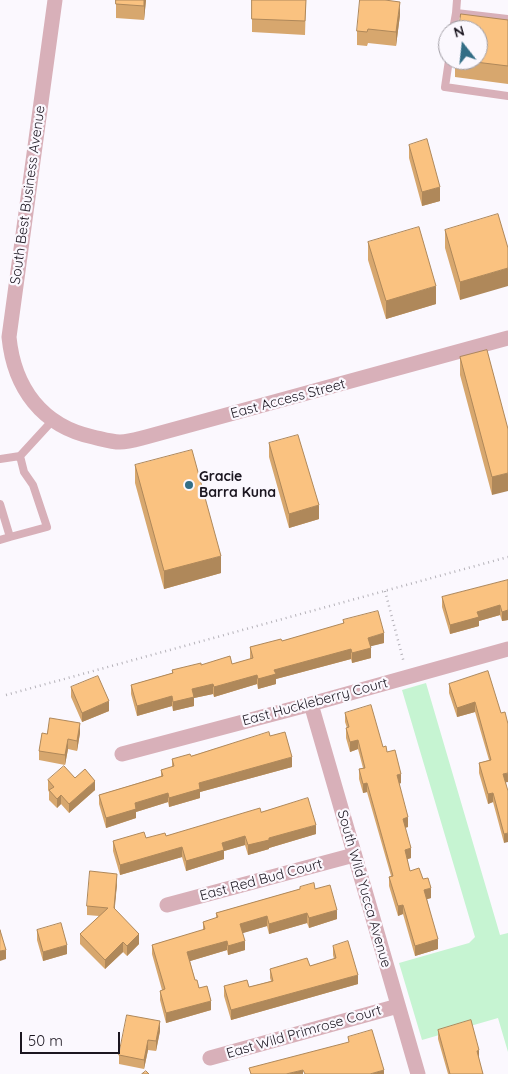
<!DOCTYPE html>
<style>
body{margin:0}
#map{position:relative;width:508px;height:1074px;overflow:hidden;background:#fbf8fe;font-family:Quicksand,sans-serif}
canvas{display:block}
.north{position:absolute;left:438px;top:20px;width:50px;height:50px;box-sizing:border-box;background:#fbf8fe;border:1px solid #a19ea5;border-radius:50%;rotate:344deg;font-size:14px;font-weight:700;line-height:20px;text-align:center;color:#1b1620}
.north::after{content:'';display:block;margin:auto;width:18px;height:22px;background:#336e86;clip-path:polygon(50% 0,100% 100%,50% 72%,0 100%)}
.scale{position:absolute;left:20px;top:1032px;width:100px;height:22px;box-sizing:border-box;border:2px solid #1b1620;border-top:0;padding-left:6px;font-size:15px;line-height:18px;white-space:nowrap;color:#1b1620;-webkit-text-stroke:4px #fbf8fe;paint-order:stroke}
</style>
<div id="map">
<canvas width="508" height="1074"></canvas>
<div class="north">N</div>
<div class="scale">50 m</div>
</div>
<script>
const ctx = document.querySelector('canvas').getContext('2d');
ctx.lineJoin = 'round';
function paint(path, color) { ctx.fillStyle = color; ctx.fill(path, 'evenodd'); }
function stroke(path, color, width, dash) { ctx.strokeStyle = color; ctx.lineWidth = width; ctx.lineCap = dash ? 'butt' : 'round'; ctx.setLineDash(dash || []); ctx.stroke(path); }
function write(font, color, halo, rows, align = 'center') {
  ctx.font = font + ' Quicksand,sans-serif'; ctx.lineWidth = 4.5; ctx.setLineDash([]); ctx.textBaseline = 'middle'; ctx.strokeStyle = halo; ctx.fillStyle = color; for (const [text, x, y, turn = 0] of rows) {
    ctx.save(); ctx.translate(x, y); ctx.rotate((+turn || 0) * Math.PI / 180); ctx.textAlign = isNaN(turn) ? turn : align; if (halo) ctx.strokeText(text, 0, 0); ctx.fillText(text, 0, 0); ctx.restore();
  }
}
paint(new Path2D(`
 M426 683 500 935 508 933V1052L498 1018 422 1040 399 963 469 943 475 937 402 690Z`), '#c6f4d2');
stroke(new Path2D(`
 M385 591 404 663
 M6 695 508 557`), '#b5b2b9', 2.5, [1, 4]);
stroke(new Path2D(`
 M457 0 456 13 508 19
 M453 30 456 13
 M449 60 445 87 508 96
 M0 459 20 456 53 420
 M0 504 10 537 0 540
 M10 537 47 527 33 485 24 472 20 456`), '#d8b0b9', 8);
stroke(new Path2D(`
 M55 0 9 337C14 388 42 426 93 437 102 439 111 442 120 442 129 442 138 439 146 437L508 338
 M311 704 418 1074
 M122 754 311 704 508 649
 M167 905 354 855
 M210 1058 398 1006`), '#d8b0b9', 15);
paint(new Path2D(`
 M116 0H146L144 20 116 18Z
 M306 0 305 35 252 32V19Z
 M400 15 396 46 368 43 367 46 357 45V31Z
 M508 20V84L455 77V60H478Z
 M409 145 440 201 422 206 409 158Z
 M445 230 508 248 460 300 445 248Z
 M368 242 436 304 386 319 368 260Z
 M460 357 508 429 492 495 460 375Z
 M269 443 319 519 289 528 269 457Z
 M135 465 221 573 164 589 135 483Z
 M508 580V620L502 621 500 615 479 621V626L450 634 442 607V597Z
 M343 620 384 643 370 646 371 658 352 663 351 659 276 679V684L258 689 257 684 214 697 213 694 194 698V706L173 711 172 706 137 716 131 694V685L172 673V670L201 665 232 664 250 659V647L282 641 343 624Z
 M488 671 506 783 504 843 493 802 488 804 479 773V763L489 760 475 712 457 717 449 693V684Z
 M71 687 109 711 82 722 71 697Z
 M345 713 383 747 387 752 401 783 399 784 408 827 405 828 411 858 407 859 410 871 423 879 431 898 427 899 438 949 415 956 403 914 398 916 389 886V877L391 876 367 792 363 793 359 779V769L363 768 358 749 350 752 346 738V728H347L345 722Z
 M80 733 77 751 68 749 65 765 39 760V751L47 734Z
 M270 736 292 767 200 792V798L169 807 168 802 136 812V818L106 828 99 804V795L161 776V770L172 767V759L191 756Z
 M75 778 95 790 69 813 61 804 57 808 49 800V792L48 790V780Z
 M261 812 316 834 269 848V849L248 855 245 845 224 851V859L186 871 182 857 120 875 113 851V841L166 836Z
 M117 884 114 909 139 944 127 956 123 952 105 969 80 944V934L99 916 87 915V906Z
 M300 887 315 889 337 919 309 928 307 923 269 934 267 926 242 933 245 950 228 955 227 950 190 961 195 980 211 1010 166 1023 160 1000V991L162 990 152 954V945L203 930V922L216 918V913L300 889Z
 M37 930 67 954 43 961 37 940Z
 M333 946 358 984 231 1020 224 996V986L249 987 271 981 270 978V969L310 966 334 959 333 955Z
 M438 1030 479 1060 483 1074H448L438 1039Z
 M160 1031 156 1051 148 1050 144 1069 119 1064V1055Z`), '#d7a76e');
paint(new Path2D(`
 M144 0H146L144 20Z
 M400 2V15L396 46V32Z
 M440 187V201L422 206V192Z
 M508 268V286L460 300V282Z
 M436 286V304L386 319V301Z
 M508 473V491L492 495V477Z
 M319 505V519L289 528V514Z
 M221 556V573L164 589V571Z
 M500 605V615L479 621V626L450 634V625L477 612Z
 M508 610V620L502 621V612Z
 M384 633V643L368 647V638Z
 M371 648V658L352 663V653Z
 M351 649V659L276 679V684L258 689V679L274 670Z
 M257 675V684L214 697V687Z
 M213 684V694L194 698V706L173 711V702L192 689Z
 M172 696V706L137 716V706Z
 M109 701V711L82 722V713Z
 M475 702V712L457 717V708Z
 M80 723V733L77 751V741Z
 M68 739V749L65 765V755Z
 M358 740V749L350 752V742Z
 M292 757V767L200 792V798L169 807V798L199 783Z
 M508 773V782L503 783V774Z
 M401 774V783L397 784V775Z
 M95 781V790L69 813V804Z
 M367 783V792L363 793V784Z
 M168 793V802L136 812V818L106 828V818L135 803Z
 M493 793V802L488 804V794Z
 M61 795V804L57 808V799Z
 M408 817V827L403 828V819Z
 M316 825V834L269 848V849L248 855V845L269 838Z
 M508 833V842L504 843V834Z
 M245 836V845L224 851V859L186 871V861L222 843Z
 M182 847V857L120 875V865Z
 M411 848V858L405 860V850Z
 M117 874V884L114 917V908Z
 M431 888V898L424 900V890Z
 M403 905V914L398 916V906Z
 M337 910V919L309 928V918Z
 M307 913V923L269 934V924Z
 M267 916V926L240 934V924Z
 M139 934V944L127 956V946Z
 M438 939V949L415 956V946Z
 M227 941V950L187 962V952Z
 M245 941V950L228 955V946Z
 M123 942V952L105 969V960Z
 M67 945V954L43 961V952Z
 M6 950V959L0 961V951Z
 M358 975V984L231 1020V1010Z
 M211 1001V1010L166 1023V1013Z
 M160 1021V1031L156 1051V1041Z
 M148 1040V1050L144 1069V1060Z
 M479 1050V1060L477 1061V1051Z
 M303 1070V1074H286Z
 M384 1070V1074H370Z`), '#af885a');
const building = new Path2D(`
 M116 0H144V6L116 4Z
 M252 0H306L305 21 252 19Z
 M360 0H385L400 2 396 32 368 29 367 32 357 31Z
 M461 14 508 20V66L459 60H478V30H459Z
 M427 139 440 187 422 192 409 145Z
 M498 214 508 248V268L460 282 445 230Z
 M419 227 436 286 386 301 368 242Z
 M487 350 508 429V473L492 477 460 357Z
 M298 435 319 505 289 514 269 443Z
 M192 450 221 556 164 571 135 465Z
 M508 580V610L502 612 500 605 477 612 479 617 450 625 442 597Z
 M378 611 384 633 368 638 371 648 352 653 351 649 274 670 276 674 258 679 257 675 214 687 213 684 192 689 194 697 173 702 172 696 137 706 131 685 173 673 172 670 201 663V665L230 656 232 664 253 658 250 647 281 639 282 641 344 623 343 620Z
 M488 671 501 713 505 712 508 724V773L503 774 508 791V833L504 834 493 793 488 794 479 763 491 760 475 702 457 708 449 684Z
 M98 676 109 701 82 713 71 687Z
 M371 705 383 747 386 746 387 752 395 750 401 774 397 775 408 817 403 819 411 848 405 850 410 871 419 868 423 879 428 878 431 888 424 890 438 939 415 946 403 905 398 906 389 877 393 876 367 783 363 784 359 769 365 768 358 740 350 742 346 728 349 727 345 713Z
 M50 718 80 723 77 741 68 739 65 755 39 751 42 733 47 734Z
 M269 732 270 736 285 732 292 757 199 783 200 789 169 798 168 793 135 803 136 809 106 818 99 795 163 776 161 770 174 766 172 759 190 754 191 756Z
 M64 766 75 778 85 769 95 781 69 804 61 795 57 799 49 790 54 787 48 780Z
 M308 798 316 825 269 838V840L248 845 245 836 222 843 224 850 186 861 182 847 120 865 113 841 144 832 146 838 165 833 166 836 260 808 261 812Z
 M90 871 117 874 114 908 139 934 127 946 123 942 105 960 80 934 108 908 87 906Z
 M314 883 315 889 330 885 337 910 309 918 307 913 269 924 267 916 240 924 245 941 228 946 227 941 187 952 195 980H197L199 988 207 986 211 1001 166 1013 160 991 165 989 152 945 205 929 203 922 218 917 216 913 300 889V887Z
 M61 923 67 945 43 952 37 930Z
 M0 930 6 950 0 951Z
 M348 941 358 975 231 1010 224 986 247 980 249 987 273 981 270 969 307 958 310 966 336 958 333 946Z
 M127 1015 160 1021 156 1041 148 1040 144 1060 119 1055Z
 M471 1020 479 1050 477 1051 483 1074H450L438 1030Z
 M372 1030 384 1070 370 1074H305L303 1070 286 1074H251L249 1068 349 1042 348 1037Z
 M146 1071 149 1074H142Z`);
paint(building, '#fac280');
stroke(building, '#af885a', 1);
for (const [x, y, r, color] of [
 [189,485,5,"#336e86"]
]) { const dot = new Path2D(); dot.arc(x, y, r, 0, 2 * Math.PI); ctx.fillStyle = color; ctx.fill(dot); stroke(dot, '#fbf8fe', 2); }
write('14px', '#1b1620', '#fbf8fe', [
 ["South Best Business Avenue",28,195,-82],
 ["East Access Street",288,399,-15],
 ["East Huckleberry Court",315,702,-15],
 ["East Red Bud Court",261,880,-15],
 ["South Wild Yucca Avenue",364,889,74],
 ["East Wild Primrose Court",304,1032,-16]
]);
write('bold 14px', '#1b1620', '#fbf8fe', [
 ["Gracie",199,477],
 ["Barra Kuna",199,493]
], 'left');
</script>
